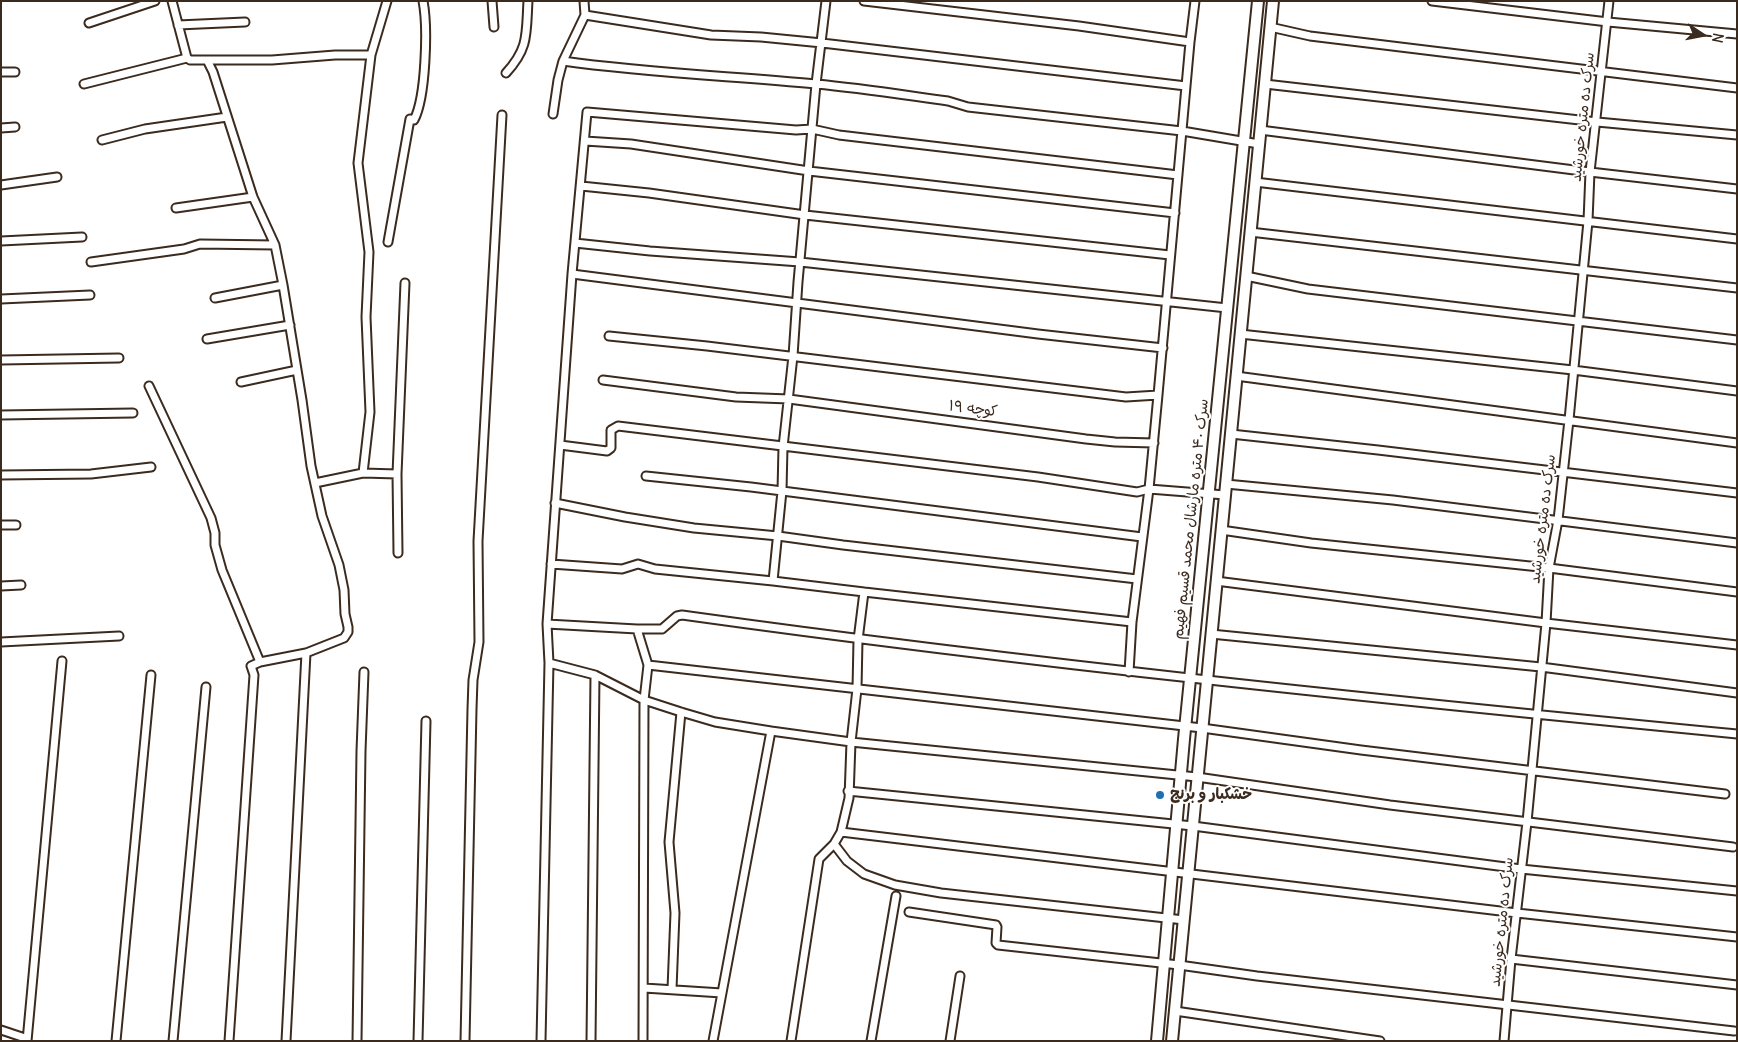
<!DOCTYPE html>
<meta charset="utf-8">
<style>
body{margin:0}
#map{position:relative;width:1738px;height:1042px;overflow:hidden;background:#fff;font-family:Delius,sans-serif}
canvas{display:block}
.frame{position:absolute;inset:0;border:2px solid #3b2a1e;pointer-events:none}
.north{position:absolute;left:1678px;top:10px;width:50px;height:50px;-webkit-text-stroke:4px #fff;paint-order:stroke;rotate:101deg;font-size:14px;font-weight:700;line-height:20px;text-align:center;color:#3b2a1e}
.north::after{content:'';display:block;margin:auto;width:18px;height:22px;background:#3b2a1e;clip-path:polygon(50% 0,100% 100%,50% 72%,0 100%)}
</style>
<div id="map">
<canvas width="1738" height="1042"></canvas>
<div class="frame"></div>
<div class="north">N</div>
</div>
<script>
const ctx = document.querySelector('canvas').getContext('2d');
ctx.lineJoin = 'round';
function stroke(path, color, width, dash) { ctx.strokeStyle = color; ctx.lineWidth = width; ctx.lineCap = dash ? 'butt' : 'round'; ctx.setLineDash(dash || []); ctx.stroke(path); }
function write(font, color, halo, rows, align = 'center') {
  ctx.font = font + ' Delius,"Playpen Sans Arabic",sans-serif'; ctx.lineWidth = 4; ctx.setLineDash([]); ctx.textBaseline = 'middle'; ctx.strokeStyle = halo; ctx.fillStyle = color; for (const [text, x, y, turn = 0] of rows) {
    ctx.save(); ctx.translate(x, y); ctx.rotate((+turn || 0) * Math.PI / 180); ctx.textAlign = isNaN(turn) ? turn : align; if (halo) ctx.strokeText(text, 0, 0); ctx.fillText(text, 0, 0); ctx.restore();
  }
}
const street = new Path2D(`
 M172 1 187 58 190 60H207L213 72 253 197 275 245 283 285 302 400 311 466 322 516 339 565 344 590 345 614 348 627V632L344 638 306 653 260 662 251 666 254 675 229 1041
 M492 1 494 27
 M864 1 1079 26 1190 42
 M1432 1 1608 22 1737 34
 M585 15 711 35 761 37 822 43 1186 86
 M89 23 155 1
 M178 25 245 22
 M1270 27 1310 36 1737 88
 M207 60H272L335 55H371
 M563 61C647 73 731 76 816 84 860 88 904 95 948 101L968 107 1182 131 1259 144
 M1 72H15
 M506 73C529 48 526 34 528 1
 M84 84 187 58
 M1265 84 1597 122 1737 135
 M553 114 558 80 563 61 585 15 584 1
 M1 128 15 127
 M1260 130 1590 172 1737 189
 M102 140 145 129 227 117
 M585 141 631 144 809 171 1175 213
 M1255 182 1737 239
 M1 185 57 177
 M581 186 649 193 805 215 1170 255
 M176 208 253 197
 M1250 232 1737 288
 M1 241 82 237
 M388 242 410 119 414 120C426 97 428 27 423 1
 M575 243 650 251 800 262 1227 308
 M91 262 184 249 200 244 275 245
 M572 274 1038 334 1163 348
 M1246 276 1308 289 1737 340
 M215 298 283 285
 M1 299 90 295
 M1240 334 1573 370 1737 391
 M609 336 707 346 1126 397 1158 395
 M207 339 290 325
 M1 360 119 358
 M1236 376 1737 443
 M603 380 736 397 789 399 1086 439 1115 442 1154 443
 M241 382 297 370
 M149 386 211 518 215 533V545L222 570 260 662
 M1 415 133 413
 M1231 434 1378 450 1737 493
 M560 445 607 451 611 448V430L618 426 1038 477 1137 492 1149 489 1225 495
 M363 473 397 474
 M1 475 91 474 151 467
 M646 476 751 487 1142 537
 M315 483 363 473 370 412 366 317 369 252 358 163 371 55 387 1
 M1226 484 1393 500 1737 543
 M555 503 625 517 694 528 778 536 843 545 1137 579
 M1 525H16
 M1221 530 1311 543 1549 568 1737 592
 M398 553 397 474 405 283
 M551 564 622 569 638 564 655 569 773 581 864 592 1132 622
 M773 581 782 491 783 447 793 356 798 282 816 84 826 1
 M1216 581 1546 623 1737 645
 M1 586 21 585
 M547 624 637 629H662L677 616 682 615C1033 664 1385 700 1737 734
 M637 629 648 665 644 700 643 1041
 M1211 634 1541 667 1737 693
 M1 642 119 636
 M549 663 595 675 644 700 681 712 715 722 771 731 851 742 1197 777 1390 805 1733 847
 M648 665 1202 728 1361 750 1725 794
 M1129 672 1132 622 1149 489 1158 395 1190 42 1195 1
 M848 791 1193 826 1521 869 1737 891
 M841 832 1517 913 1737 937
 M834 844 847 861 864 874 895 885 941 893 1184 920
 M909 912 996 925 997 927 996 943 998 945 1179 965 1257 976 1734 1031
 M1511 959 1737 985
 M644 988 722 993
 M672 989 675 913 669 842 681 712
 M1175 1011 1380 1041
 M1 1030 22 1037 26 1041
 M27 1041 62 661
 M116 1041 151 675
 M173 1041 206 687
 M286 1041 306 653
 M357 1041 361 751 364 672
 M418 1041 426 721
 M465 1041 472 709 473 680 479 642 478 541 502 115
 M541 1041 549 663 547 624 572 274 587 112 796 130 812 129 839 135 1178 175
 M591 1041 595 675
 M713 1041 771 731
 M791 1041 819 859 834 844 841 832 849 798 851 742 857 689 858 640 864 592
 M871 1041 896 896
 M950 1041 960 976
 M1504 1041 1511 959 1527 822 1546 623 1549 568 1558 520 1569 420 1588 221 1590 172 1609 1`);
const secondary = new Path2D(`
 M1157 1041 1184 739 1258 1
 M1172 1041 1273 1`);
stroke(street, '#3b2a1e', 11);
stroke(secondary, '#3b2a1e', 14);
stroke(street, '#fff', 7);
stroke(secondary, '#fff', 10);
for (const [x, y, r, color] of [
 [1160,795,5,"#1f6fb2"]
]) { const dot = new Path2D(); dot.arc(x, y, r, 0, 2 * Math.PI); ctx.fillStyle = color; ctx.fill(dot); stroke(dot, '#fff', 2); }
write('15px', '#3b2a1e', '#fff', [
 ["سرک ده متره خورشید",1583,117,-84],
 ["کوچه ۱۹",973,409,7],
 ["سرک ۴۰ متره مارشال محمد قسیم فهیم",1191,519,-84],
 ["سرک ده متره خورشید",1543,519,-83],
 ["سرک ده متره خورشید",1502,922,-84]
]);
write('bold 15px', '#3b2a1e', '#fff', [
 ["خشکبار و برنج",1170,795]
], 'left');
</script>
